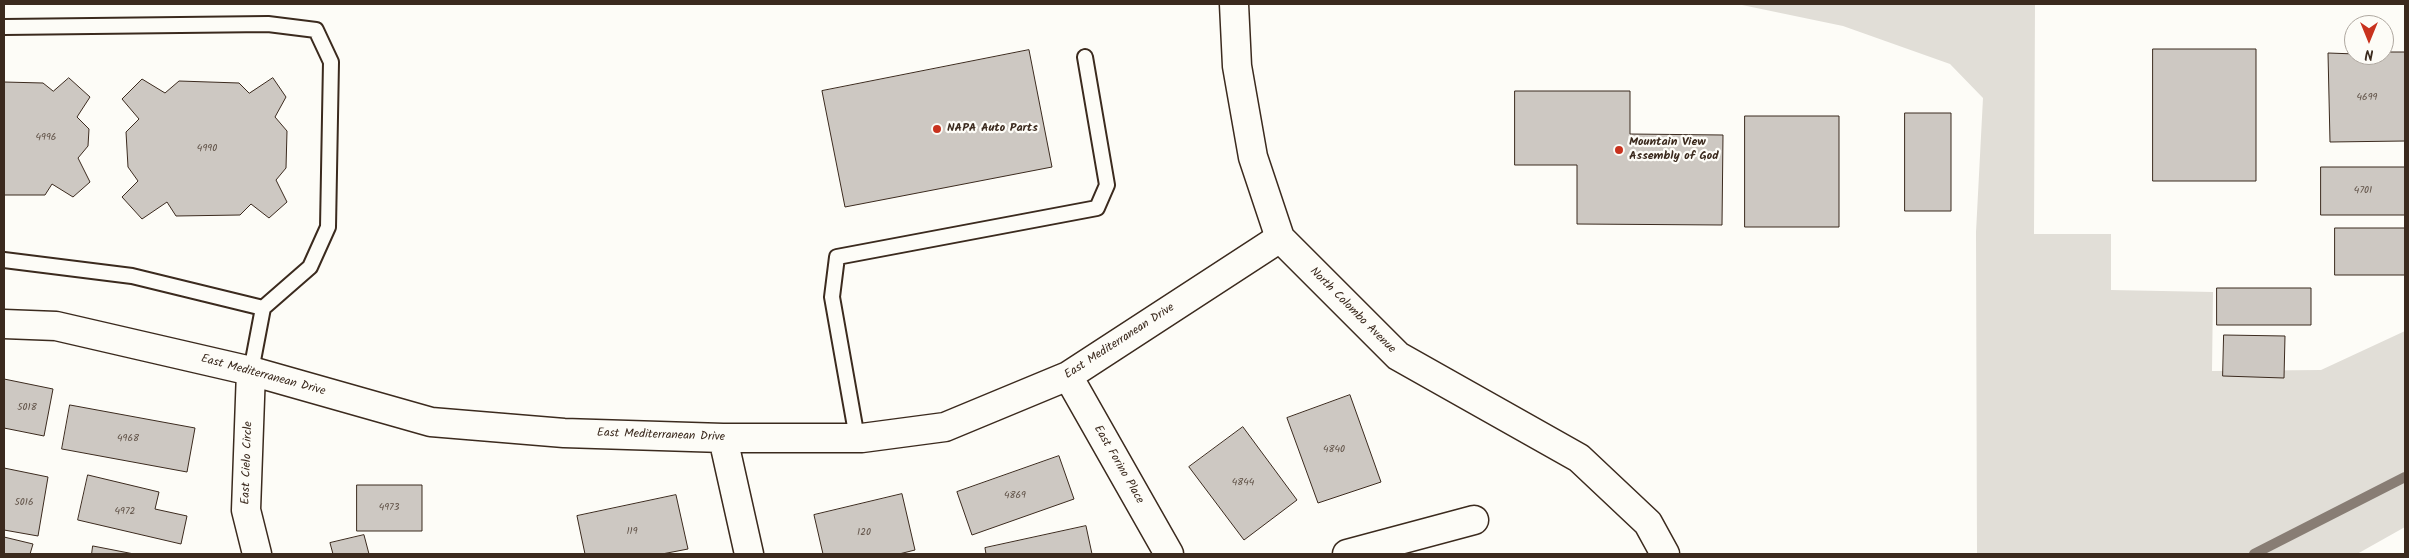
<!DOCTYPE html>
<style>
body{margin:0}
#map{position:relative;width:2409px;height:558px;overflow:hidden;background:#fdfcf7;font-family:Kalam,sans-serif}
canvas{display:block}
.frame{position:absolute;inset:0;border:5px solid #3b2a1e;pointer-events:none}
.north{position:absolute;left:2344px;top:15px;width:50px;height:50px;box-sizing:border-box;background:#fdfcf7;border:1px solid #afa8a0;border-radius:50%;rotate:180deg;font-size:14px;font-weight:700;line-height:20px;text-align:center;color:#3b2a1e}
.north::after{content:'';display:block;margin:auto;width:18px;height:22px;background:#c8321e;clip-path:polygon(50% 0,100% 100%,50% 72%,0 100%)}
</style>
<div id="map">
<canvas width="2409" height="558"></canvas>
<div class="frame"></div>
<div class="north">N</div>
</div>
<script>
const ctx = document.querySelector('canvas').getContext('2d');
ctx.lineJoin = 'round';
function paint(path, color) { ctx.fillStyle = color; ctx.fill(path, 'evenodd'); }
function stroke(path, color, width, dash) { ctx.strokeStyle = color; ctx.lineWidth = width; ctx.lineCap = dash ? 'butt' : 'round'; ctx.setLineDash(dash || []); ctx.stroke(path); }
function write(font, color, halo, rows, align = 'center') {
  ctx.font = font + ' Kalam,sans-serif'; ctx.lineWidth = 4.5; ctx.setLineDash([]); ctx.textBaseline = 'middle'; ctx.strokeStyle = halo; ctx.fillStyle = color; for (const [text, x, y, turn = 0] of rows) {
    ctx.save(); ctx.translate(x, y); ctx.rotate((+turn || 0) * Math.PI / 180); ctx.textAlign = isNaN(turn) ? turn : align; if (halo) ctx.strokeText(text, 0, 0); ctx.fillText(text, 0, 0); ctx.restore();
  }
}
paint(new Path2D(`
 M1749 4H2035L2034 234H2111V290L2213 292 2212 371 2321 370 2405 331V527L2357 554H1977L1976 232 1983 98 1950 64 1843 26 1742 5Z`), '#e1ded7');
stroke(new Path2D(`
 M2254 554 2405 477`), '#887d74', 10);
const building = new Path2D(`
 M2153 49H2256V181H2153Z
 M1029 50 1052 167 845 207 822 91Z
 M2384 52H2405V141L2330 142 2328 53 2384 55Z
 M69 78 90 97 77 117 89 129 88 146 78 158 90 182 73 197 52 184 45 195H4V82L43 83 53 91Z
 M273 78 286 97 275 117 287 131 286 168 276 180 287 202 269 218 251 204 240 215 176 216 167 202 142 219 122 197 138 181 128 167 126 132 139 119 122 99 142 79 165 93 179 81 239 83 249 93Z
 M1515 91H1630V134L1723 135 1722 225 1577 224V165H1515Z
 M1905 113H1951V211H1905Z
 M1745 116H1839V227H1745Z
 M2321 167H2405V215H2321Z
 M2335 228H2405V275H2335Z
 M2217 288H2311V325H2217Z
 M2224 335 2285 336 2284 378 2223 376Z
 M4 379 53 389 44 436 4 428Z
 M1350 395 1381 482 1318 503 1287 418Z
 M70 405 195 428 187 472 62 449Z
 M1243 427 1297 500 1244 540 1189 467Z
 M1059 456 1074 499 972 535 957 492Z
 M4 468 48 477 38 536 4 530Z
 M88 475 159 492 155 509 187 516 181 544 78 520Z
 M357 485H422V531H357Z
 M902 494 915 550 899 554H823L814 515Z
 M676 495 688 549 662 554H585L577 516Z
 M1086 526 1092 554H986L985 548Z
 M364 535 369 554H333L330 543Z
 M4 537 33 544 30 554H4Z
 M93 546 134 554H92Z`);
paint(building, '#cdc8c2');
stroke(building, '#3b2a1e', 1);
const service = new Path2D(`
 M4 27 268 24 316 30 331 62 328 227 310 267 263 308 251 371
 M4 260 132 276 263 308
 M857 438 832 297 837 257 1097 208 1107 185 1085 57`);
const minor = new Path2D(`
 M4 324 56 326 251 371 431 422 564 433 723 438H862L945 427 1068 376 1280 238
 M251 371 246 510 257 554
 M1068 376 1169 554
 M723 438 749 554
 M1347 554 1474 520`);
const tertiary = new Path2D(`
 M1234 4 1237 66 1253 157 1280 238 1398 356 1579 458 1648 523 1665 554`);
stroke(service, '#3b2a1e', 18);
stroke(minor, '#3b2a1e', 31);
stroke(tertiary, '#3b2a1e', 31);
stroke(service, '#fdfcf7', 14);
stroke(minor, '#fdfcf7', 28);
stroke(tertiary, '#fdfcf7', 28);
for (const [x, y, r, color] of [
 [937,129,5,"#c8321e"],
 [1619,150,5,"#c8321e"]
]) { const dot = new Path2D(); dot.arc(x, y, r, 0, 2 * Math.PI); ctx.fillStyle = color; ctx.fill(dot); stroke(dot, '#fdfcf7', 2); }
write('10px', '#605247', null, [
 ["4699",2367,98],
 ["4996",46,138],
 ["4990",207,149],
 ["4701",2363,191],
 ["5018",27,408],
 ["4968",128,439],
 ["4840",1334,450],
 ["4844",1243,483],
 ["4869",1015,496],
 ["5016",24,503],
 ["4973",389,508],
 ["4972",125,512],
 ["119",632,532],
 ["120",864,533]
]);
write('bold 12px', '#3b2a1e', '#fdfcf7', [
 ["NAPA Auto Parts",947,129],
 ["Mountain View",1629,143],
 ["Assembly of God",1629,157]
], 'left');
write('12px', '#3b2a1e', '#fdfcf7', [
 ["North Colombo Avenue",1352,311,45],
 ["East Mediterranean Drive",1120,342,-33],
 ["East Mediterranean Drive",263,376,15],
 ["East Mediterranean Drive",661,436,2],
 ["East Cielo Circle",248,463,-88],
 ["East Forino Place",1118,465,60]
]);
</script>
